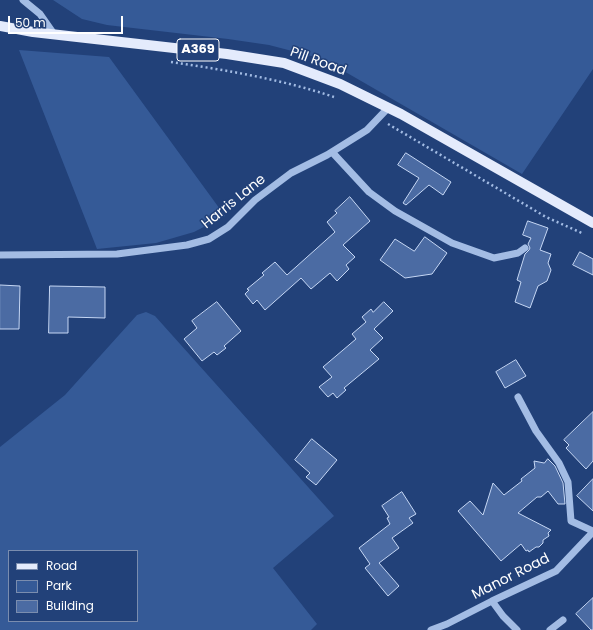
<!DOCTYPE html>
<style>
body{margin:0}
#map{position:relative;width:593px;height:630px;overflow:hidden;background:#224179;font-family:Poppins,sans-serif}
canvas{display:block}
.legend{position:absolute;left:8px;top:550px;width:130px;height:72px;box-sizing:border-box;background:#224179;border:1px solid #7a8daf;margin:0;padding:5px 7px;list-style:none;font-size:12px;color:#fff}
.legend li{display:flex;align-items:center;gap:8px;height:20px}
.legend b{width:20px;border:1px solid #7a8daf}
.scale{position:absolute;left:8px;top:16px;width:115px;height:18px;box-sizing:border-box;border:2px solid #fff;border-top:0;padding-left:5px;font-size:12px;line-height:14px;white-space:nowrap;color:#fff;-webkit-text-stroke:3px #224179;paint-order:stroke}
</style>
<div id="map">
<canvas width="593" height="630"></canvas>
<ul class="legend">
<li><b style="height:5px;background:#e4ebfc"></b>Road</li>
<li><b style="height:11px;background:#355a97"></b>Park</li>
<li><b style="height:11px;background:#4b6ba3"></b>Building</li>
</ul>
<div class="scale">50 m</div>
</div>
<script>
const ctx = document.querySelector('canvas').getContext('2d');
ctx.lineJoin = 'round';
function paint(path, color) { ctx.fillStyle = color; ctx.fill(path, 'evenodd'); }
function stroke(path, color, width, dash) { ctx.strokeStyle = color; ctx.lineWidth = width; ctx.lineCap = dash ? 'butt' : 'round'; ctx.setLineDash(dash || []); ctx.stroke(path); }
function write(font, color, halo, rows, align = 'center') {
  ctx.font = font + ' Poppins,sans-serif'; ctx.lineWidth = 3; ctx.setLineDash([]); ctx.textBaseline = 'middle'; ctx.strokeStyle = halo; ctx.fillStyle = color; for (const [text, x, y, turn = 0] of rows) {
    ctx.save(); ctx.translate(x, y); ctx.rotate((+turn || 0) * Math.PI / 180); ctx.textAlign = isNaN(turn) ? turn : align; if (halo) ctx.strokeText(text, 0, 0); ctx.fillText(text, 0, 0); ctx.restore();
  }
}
paint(new Path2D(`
 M53 0H593V69L522 174 323 59 269 45 228 39 107 25 82 19Z
 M19 50 109 57 225 216 194 232 156 243 97 249Z
 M146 312 155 316 334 516 273 568 317 624 311 630H0V447L65 395 137 315ZM9 551H137V621H9Z`), '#355a97');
const building = new Path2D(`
 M406 153 451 182 443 195 429 185 406 205 403 203 419 178 398 165Z
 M350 197 370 221 343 245 355 257 346 265 349 269 337 281 330 273 311 289 301 278 265 310 257 300 253 304 245 294 249 290 247 289 264 275 262 273 275 262 287 275 335 232 327 222 337 213 335 211Z
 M528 221 548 228 540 250 551 254 548 263 551 270 547 281 538 286 530 308 515 302 521 282 517 280 525 254 529 250 530 248 528 244 531 238 523 235Z
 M425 237 447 253 432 274 405 278 380 260 395 239 414 251Z
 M580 252 593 259V275L573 265Z
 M0 285 20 286 19 329H0Z
 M50 286 105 287V318L68 317V333H49Z
 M217 302 241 331 224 346 226 348 217 355 214 352 202 361 184 339 197 328 192 321Z
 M384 302 393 311 374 329 383 338 370 350 379 359 344 388 346 390 337 398 333 393 328 397 319 387 332 377 323 367 356 339 352 334 366 322 362 317 371 309 373 312Z
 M516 360 526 376 505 388 496 372Z
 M593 412V461L586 469 566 448 569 445 564 440Z
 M312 439 337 460 316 485 306 477 310 473 295 460Z
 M548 459 555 466 563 483 565 504H558L548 491 541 497H537L518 513 551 530 548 533 549 536 543 540V543L539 547H536L529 552 528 550 526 551 521 544 501 561 458 511 470 501 483 515 493 483 504 495 522 481 521 479 535 468 534 461 544 463Z
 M593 479V511L577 496Z
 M402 492 416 514 409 518 413 523 392 538 399 548 379 563 399 586 388 596 365 568 370 564 359 548 390 524 387 518 389 517 382 506Z
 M593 598V630H591L576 614Z`);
paint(building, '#4b6ba3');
stroke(building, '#c6d7f4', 1);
stroke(new Path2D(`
 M171 62C225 70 281 79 334 97
 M388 124 546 217 584 234`), '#a3bce4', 2.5, [2, 3]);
stroke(new Path2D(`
 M23 0 40 14 54 34
 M332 152 369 192 395 211 452 243 494 258 518 253 525 248
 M0 255 117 254 187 245 209 239 228 227 255 200 291 173 327 155 367 130 388 108
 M518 397 536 431 559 463 568 482 571 521 593 531
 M492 601 503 616 517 630
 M431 630 447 624 492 601 556 571 593 532
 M550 630 563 620`), '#a3bce4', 7);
stroke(new Path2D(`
 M0 26 33 32 227 54 284 63 340 84 401 114 593 223`), '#e4ebfc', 10);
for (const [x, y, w] of [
 [198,50,42]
]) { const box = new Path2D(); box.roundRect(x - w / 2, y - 11, w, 22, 3); ctx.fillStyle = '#224179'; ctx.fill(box); stroke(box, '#fff', 1); }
write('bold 13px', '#fff', null, [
 ["A369",198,50]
]);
write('14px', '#fff', '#224179', [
 ["Pill Road",318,62,20],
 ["Harris Lane",234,202,-39],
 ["Manor Road",511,577,-27]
]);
</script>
